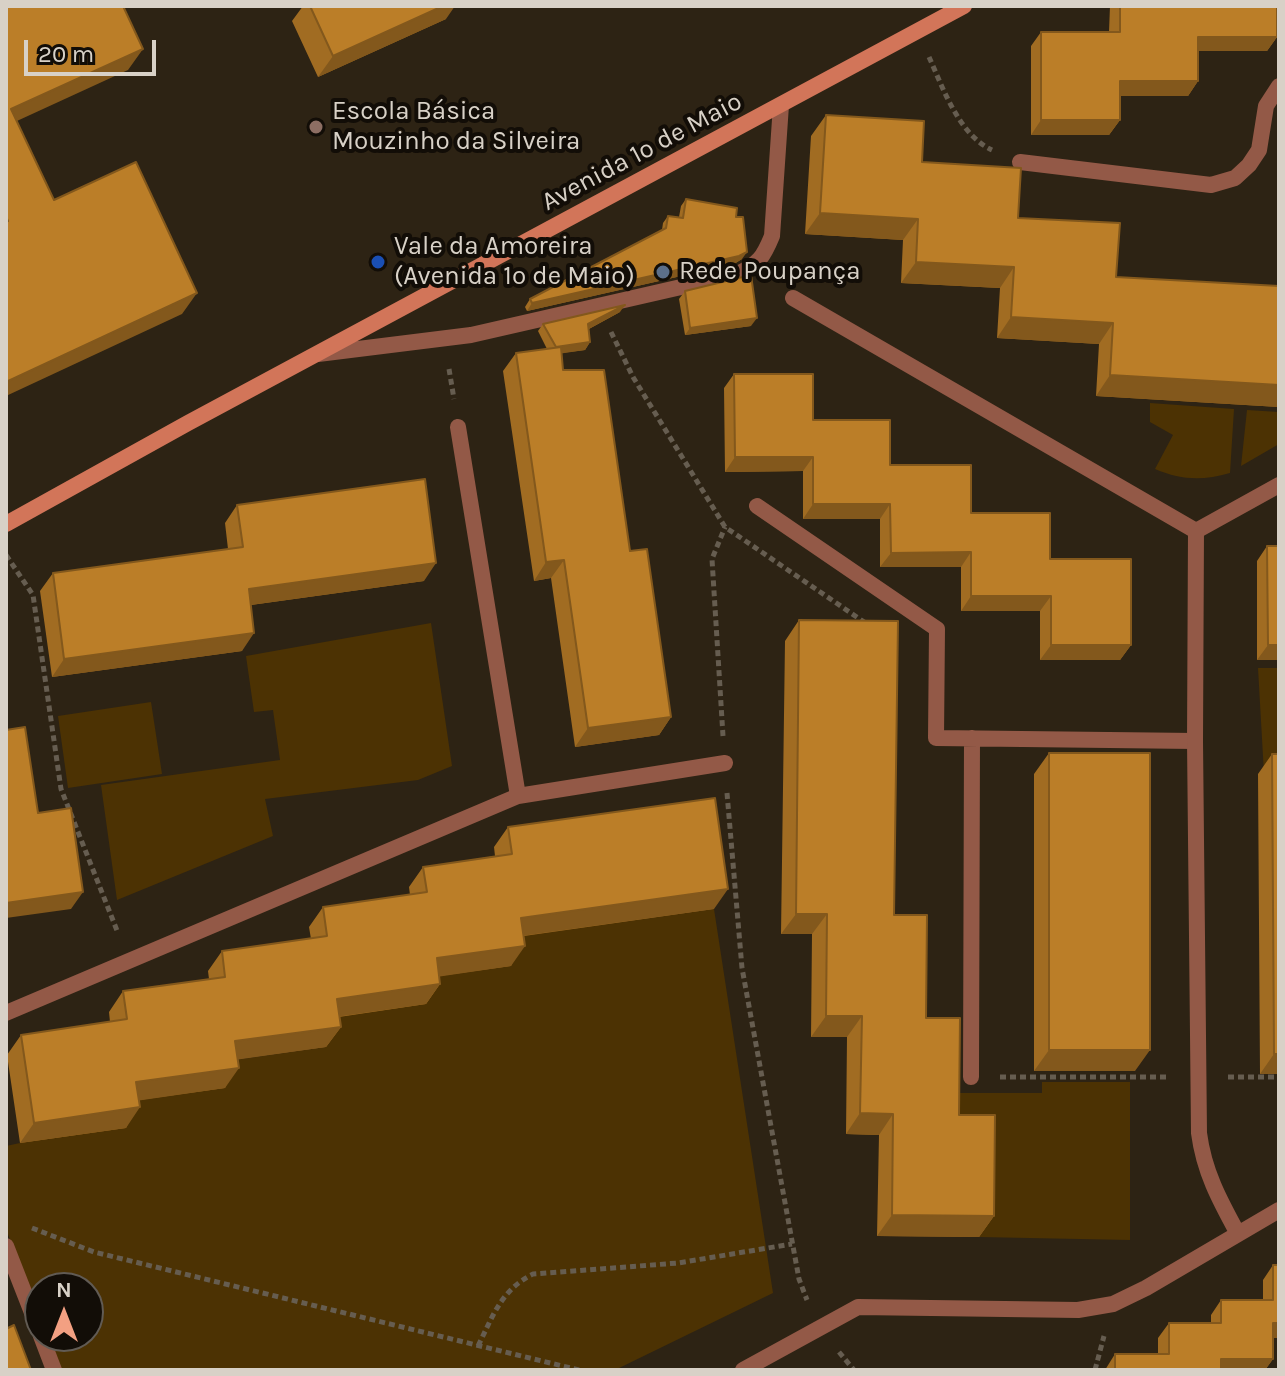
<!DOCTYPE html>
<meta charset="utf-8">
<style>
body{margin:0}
#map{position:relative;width:1285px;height:1376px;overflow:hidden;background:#2d2314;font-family:Karla,sans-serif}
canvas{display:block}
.frame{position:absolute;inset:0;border:8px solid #d8d1c7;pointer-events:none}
.north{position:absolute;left:24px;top:1272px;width:80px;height:80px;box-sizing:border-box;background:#120d07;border:2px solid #615b54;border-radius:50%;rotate:0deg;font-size:22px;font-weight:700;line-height:32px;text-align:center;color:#d8d1c7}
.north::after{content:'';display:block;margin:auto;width:28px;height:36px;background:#f3a082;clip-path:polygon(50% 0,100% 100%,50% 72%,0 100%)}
.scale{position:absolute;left:24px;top:40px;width:132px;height:36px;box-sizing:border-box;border:4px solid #d8d1c7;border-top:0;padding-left:10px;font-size:24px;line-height:28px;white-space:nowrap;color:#d8d1c7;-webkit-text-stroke:6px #120d07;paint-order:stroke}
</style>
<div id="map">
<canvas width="1285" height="1376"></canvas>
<div class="frame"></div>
<div class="north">N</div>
<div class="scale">20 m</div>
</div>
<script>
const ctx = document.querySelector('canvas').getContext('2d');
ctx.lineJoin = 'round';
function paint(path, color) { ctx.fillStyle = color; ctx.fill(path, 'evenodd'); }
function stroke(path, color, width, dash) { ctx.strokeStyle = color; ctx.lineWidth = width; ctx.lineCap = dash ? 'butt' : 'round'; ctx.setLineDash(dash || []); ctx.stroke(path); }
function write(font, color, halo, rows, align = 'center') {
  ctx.font = font + ' Karla,sans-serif'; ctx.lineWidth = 8; ctx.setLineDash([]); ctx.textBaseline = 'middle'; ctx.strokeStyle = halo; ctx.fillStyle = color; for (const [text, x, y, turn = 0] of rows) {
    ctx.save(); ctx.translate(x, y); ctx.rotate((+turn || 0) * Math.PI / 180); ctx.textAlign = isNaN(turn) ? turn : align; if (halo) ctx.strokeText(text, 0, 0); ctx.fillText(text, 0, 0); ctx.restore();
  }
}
paint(new Path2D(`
 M1150 403 1234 409 1230 473C1202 481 1181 480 1155 469L1173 435 1150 422Z
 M1247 410 1279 412V444L1241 466Z
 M431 623 452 766 418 780 265 799 273 836 117 900 101 785 280 760 273 710 254 712 246 656Z
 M1258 668H1279V774H1264Z
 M151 702 162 774 68 788 58 716Z
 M714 909 773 1293 615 1370H61L47 1336H88V1288H40V1317L6 1229V1146L20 1143 221 1062 326 1047 322 1019 423 979 507 938Z
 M1042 1082H1130V1240L979 1237 980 1137 944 1136 945 1093H1042Z`), '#4c3203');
stroke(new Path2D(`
 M929 57C943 88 959 135 992 150
 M611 332 633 377 725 527 867 624
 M449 369 454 399
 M6 555 33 595 61 789 118 933
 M723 736 712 559 725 527
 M727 793 742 968 799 1279 807 1300
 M1000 1077H1170
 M1228 1077H1279
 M32 1228 94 1252 579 1370
 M478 1346C493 1316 501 1290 533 1274L678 1263 792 1244
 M839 1352 854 1370
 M1095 1370 1104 1336`), '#665d50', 5, [6, 4]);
stroke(new Path2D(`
 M1020 162 1211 185 1235 178 1249 165 1259 150 1266 106 1279 86
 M318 354 471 335 738 274C759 263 763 258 772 236L781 105
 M757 506 937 629 936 738 1195 741
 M971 1077 972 738
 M6 1246 40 1333
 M41 1336 54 1370`), '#935947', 16);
stroke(new Path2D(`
 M793 298 1196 531 1195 741 1199 1133C1204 1172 1220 1201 1238 1234
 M458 427 518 796
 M1196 531 1279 485
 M6 1013 518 796 725 763
 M743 1370 858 1307 1078 1310 1113 1304 1146 1288 1279 1210`), '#935947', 16);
stroke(new Path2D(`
 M6 524 188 423 964 6`), '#d27559', 16);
paint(new Path2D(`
 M303 6H443L446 19 318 77 292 21Z
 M1110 6H1279V12H1277V37L1267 51H1198V81L1188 96H1120V120L1109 135H1031V46L1041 32H1109Z
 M826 115 922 162 1018 218 1116 277 1279 286V407L1096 396 1099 344 997 338 1000 288 901 283 903 240 805 234 811 136Z
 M686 199 736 217 742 259 734 264 527 311 525 307 530 299 662 230 663 223 668 216 679 217 681 206Z
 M685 291 751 326 685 335 679 299Z
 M620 312 589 329 590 342 585 350 561 353 563 370 630 551 671 717 659 735 575 747 551 578 534 581 503 371 516 353 547 349 538 331 543 324Z
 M734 374 1050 559 1131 645 1120 660H1040V611H961V567H880V519H803V471L725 472 724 388Z
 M237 505 424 581 251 605 242 651 52 677 40 591 53 573 228 549 225 523Z
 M1267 546 1279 660H1257V561Z
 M799 620 894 915 926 1018 994 1216 979 1237 877 1236 879 1135 846 1134 847 1037H811L812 934H781L785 641Z
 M1049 753 1135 1071H1034V774Z
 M1272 754 1279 1074H1260L1258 774Z
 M508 827 714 909 524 936 511 966 439 976 440 984 426 1004 339 1017 341 1027 326 1047 238 1059 225 1088 139 1100 126 1128 20 1143 7 1055 21 1035 110 1022 109 1012 123 991 209 979 208 971 222 951 311 939 309 927 323 907 410 895 409 887 423 867 495 856 494 847Z
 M1273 1265 1279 1338H1273V1359L1265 1370H1105L1115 1354H1158V1338L1169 1323H1211V1315L1221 1300H1263V1280Z`), '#a16c22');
paint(new Path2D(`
 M443 6H455L446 19 318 77 333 56Z
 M1198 37H1277L1267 51H1188Z
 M143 49 128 70 6 126 11 109Z
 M1120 81H1198L1188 96H1109Z
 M1041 120H1120L1109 135H1031Z
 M820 213 918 219 903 240 805 234Z
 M747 252 742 259 734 264 527 311 532 303Z
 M916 262 1014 267 1000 288 901 283Z
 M197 293 182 314 6 396V382Z
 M625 305 620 312 583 332 588 324Z
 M1011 317 1113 323 1099 344 997 338Z
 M757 318 751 326 685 335 690 328Z
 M590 342 585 350 551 355 556 347Z
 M1110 375 1279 385V407L1096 396Z
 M735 457H813L803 471 725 472Z
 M813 504H890L880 519H803Z
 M971 552 961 567H880L891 553Z
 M564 560 551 578 534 581 546 562Z
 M436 563 424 581 236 607 249 589Z
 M971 596H1051L1040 611H961Z
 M254 633 242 651 52 677 64 659Z
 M1051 645H1131L1120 660H1040Z
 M1268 645H1279V660H1257Z
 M671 717 659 735 575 747 588 728Z
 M728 889 714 909 507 938 521 918Z
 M83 892 71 909 6 918V903Z
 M796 914H827L812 934H781Z
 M525 946 511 966 423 979 437 958Z
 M440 984 426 1004 322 1019 337 999Z
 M826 1016H862L847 1037H811Z
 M341 1027 326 1047 221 1062 235 1041Z
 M1049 1050H1150L1135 1071H1034Z
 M1274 1054H1279V1074H1260Z
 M239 1068 225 1088 122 1103 136 1082Z
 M140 1107 126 1128 20 1143 34 1123Z
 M860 1113 893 1114 879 1135 846 1134Z
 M892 1215 994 1216 979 1237 877 1236Z
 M1273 1323H1279V1338H1263Z
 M1221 1359H1273L1265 1370H1213Z`), '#83581c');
const building = new Path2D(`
 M6 6H123L143 49 11 109 54 200 136 162 197 293 6 382V222L8 221 6 216Z
 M310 6H443L333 56Z
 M1120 6H1277V37H1198V81H1120V120H1041V32H1120Z
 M826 115 924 121 922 162 1021 168 1018 218 1120 223 1116 277 1279 286V385L1110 375 1113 323 1011 317 1014 267 916 262 918 219 820 213Z
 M686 199 737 208 736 217H743L747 252 739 256 532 303 530 299 666 228 668 216 683 218Z
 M751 275 757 318 690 328 685 291Z
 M625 305 588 324 590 342 556 347 543 324Z
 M561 347 563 370H604L630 551 647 549 671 717 588 728 564 560 546 562 516 353Z
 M734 374H813V420H890V465H971V513H1050V559H1131V645H1051V596H971V552L891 553 890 504H813V457H735Z
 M425 479 436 563 249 589 254 633 64 659 53 573 243 547 237 505Z
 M1267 546H1279V645H1268Z
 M799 620 898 621 894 915H927L926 1018H960L959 1115H995L994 1216 892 1215 893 1114 860 1113 862 1016H826L827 914H796Z
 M25 727 38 813 71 808 83 892 6 903V730Z
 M1049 753H1150V1050H1049Z
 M1272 754H1279V1054H1274Z
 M715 798 728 889 521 918 525 946 437 958 440 984 337 999 341 1027 235 1041 239 1068 136 1082 140 1107 34 1123 21 1035 127 1019 123 991 225 977 222 951 327 936 323 907 427 892 423 867 512 854 508 827Z
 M1273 1265H1279V1323H1273V1359H1221V1370H1115V1354H1169V1323H1221V1300H1273Z
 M14 1325 31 1370H6V1329Z`);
paint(building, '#bb7e28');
stroke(building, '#83581c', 2);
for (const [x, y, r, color] of [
 [316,127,8,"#8d6e63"],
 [378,262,8,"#1a4fb4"],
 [663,272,8,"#5c6f8a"]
]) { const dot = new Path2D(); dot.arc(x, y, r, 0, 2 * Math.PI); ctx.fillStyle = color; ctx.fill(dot); stroke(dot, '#120d07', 3); }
write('26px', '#d8d1c7', '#120d07', [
 ["Escola Básica",332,112],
 ["Mouzinho da Silveira",332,142],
 ["Vale da Amoreira",394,247],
 ["(Avenida 1º de Maio)",394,277],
 ["Rede Poupança",679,272]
], 'left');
write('26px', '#d8d1c7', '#120d07', [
 ["Avenida 1º de Maio",642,152,-28]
]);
</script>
